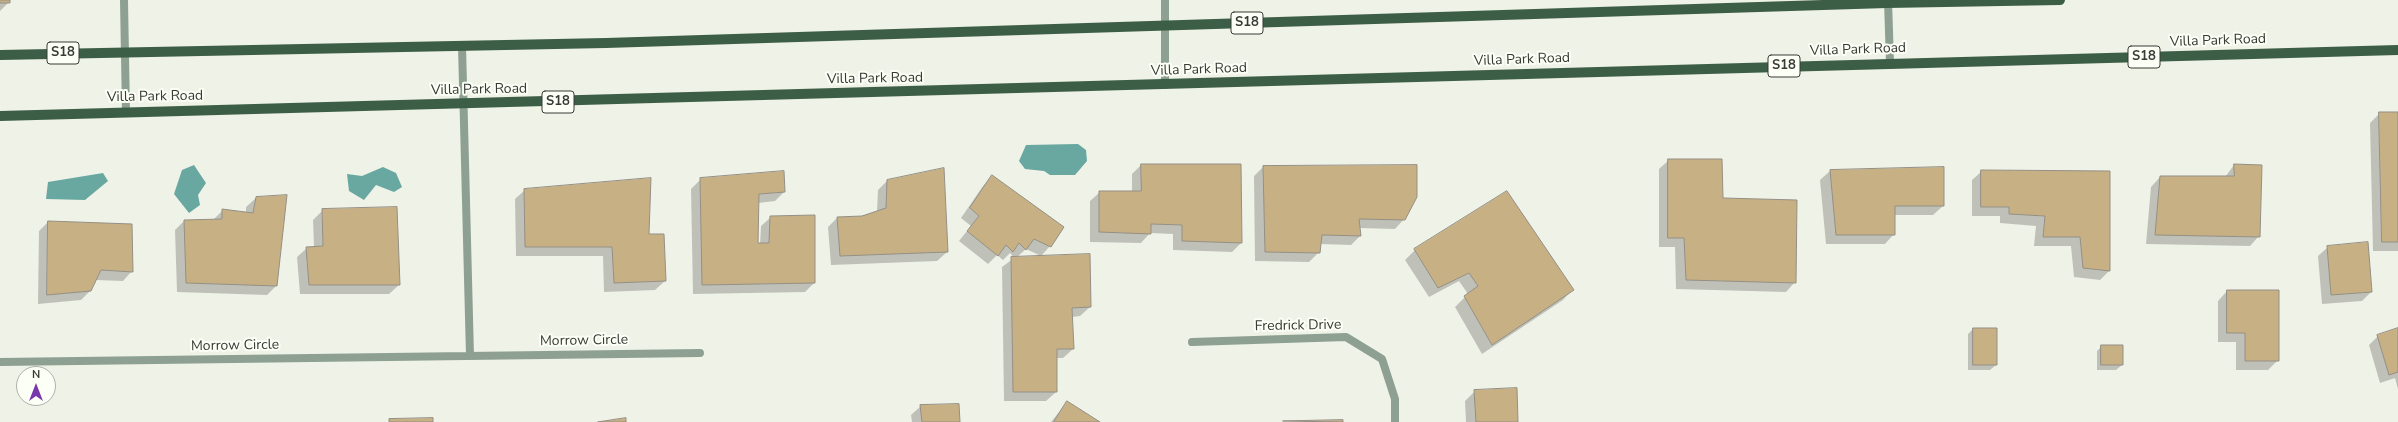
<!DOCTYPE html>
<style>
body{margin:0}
#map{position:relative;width:2398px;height:422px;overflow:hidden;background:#eff2e7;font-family:"Nunito Sans",sans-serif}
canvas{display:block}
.north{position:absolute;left:16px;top:366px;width:40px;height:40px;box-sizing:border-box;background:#fcfff6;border:1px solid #aeb0a9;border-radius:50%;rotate:0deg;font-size:11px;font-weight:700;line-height:16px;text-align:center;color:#383a35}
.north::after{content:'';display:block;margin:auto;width:14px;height:18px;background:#7938ac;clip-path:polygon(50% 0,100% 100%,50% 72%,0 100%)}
</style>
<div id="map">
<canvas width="2398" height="422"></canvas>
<div class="north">N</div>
</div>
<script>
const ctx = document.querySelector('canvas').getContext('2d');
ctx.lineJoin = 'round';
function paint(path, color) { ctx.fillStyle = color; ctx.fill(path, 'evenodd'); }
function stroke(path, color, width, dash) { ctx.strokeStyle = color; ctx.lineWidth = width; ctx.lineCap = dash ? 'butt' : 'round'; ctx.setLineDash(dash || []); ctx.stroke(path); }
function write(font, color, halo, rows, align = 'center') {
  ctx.font = font + ' "Nunito Sans",sans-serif'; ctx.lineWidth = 4; ctx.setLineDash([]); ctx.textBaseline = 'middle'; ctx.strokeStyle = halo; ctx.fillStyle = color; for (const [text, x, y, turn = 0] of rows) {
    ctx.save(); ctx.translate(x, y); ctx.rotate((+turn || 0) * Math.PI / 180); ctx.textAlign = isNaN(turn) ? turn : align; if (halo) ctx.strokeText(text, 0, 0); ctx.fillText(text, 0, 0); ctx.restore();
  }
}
paint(new Path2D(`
 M1078 144 1086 150 1087 161 1075 175H1050L1044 171 1025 169 1019 161 1026 145Z
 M194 165 206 183 198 195 200 205 189 213 174 194 182 170Z
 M383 167 396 173 402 187 394 192 376 185 364 200 349 191 347 174 362 176Z
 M103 173 108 181 85 200 46 199 48 182Z`), '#69a7a1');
paint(new Path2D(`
 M0 0H9V2L0 11Z
 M2380 113H2398V251H2373L2370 123Z
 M1669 160 1722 199 1795 282 1786 292 1676 289 1675 247H1659V169Z
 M1141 165H1240L1241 243 1232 252 1173 250V234L1150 233 1141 243 1090 242V201L1100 192H1132V174Z
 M2234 165 2259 236 2250 246 2146 244 2151 187 2160 177H2225Z
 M1263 167 1404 219 1395 229 1359 228 1360 236 1351 245 1320 244 1319 252 1309 262 1255 261 1254 176Z
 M1943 168V206L1933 215H1894V234L1885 244H1826L1820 180 1830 171Z
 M1982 171 2109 172V271L2100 280 2074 277 2071 246H2034L2036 226 2000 223V216H1972V180Z
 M992 176 1050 246 1041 256 1026 249 1017 257 1090 307 1080 316 1072 317 1073 349 1063 358H1056V392L1046 401H1004L1002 267 1014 258 1010 253 1003 260 997 255 988 264 959 241 971 226 961 218 983 186Z
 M701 179 784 192 775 201 758 203 756 244H760L761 226 771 217 814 283 805 292 693 294 691 189Z
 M888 180 947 252 937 261 831 265 828 227 837 218 863 217 877 212 878 190Z
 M525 190 648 235 665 281 655 290 604 292 603 256H516L515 199Z
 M1506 192 1572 290 1563 300 1482 354 1455 307 1468 294 1459 281 1429 297 1405 260 1415 250Z
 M256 198 276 286 267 295 177 292 175 230 184 221 213 220 223 210 246 213V207Z
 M323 210 399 285 389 294H300L297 257 307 248 314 247 313 220Z
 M48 222 132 271 123 281 96 280 90 291 81 300 38 304 39 231Z
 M2328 247 2371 292 2362 301 2322 304 2318 256Z
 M2227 291 2278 360 2268 370H2236V342H2218V301Z
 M1973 329 1996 365 1990 370H1968V334Z
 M2398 329V389L2395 378 2380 383 2369 345 2378 336Z
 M2102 346 2122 365 2116 370H2097V351Z
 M1475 391 1517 422H1466L1465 401Z
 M1067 402 1098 422H1051Z
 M921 406 959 422H912L911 415Z
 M1342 421V422H1283Z`), '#0003');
const building = new Path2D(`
 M0 0H10V3H0Z
 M2379 112H2398V242H2382Z
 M1668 159H1722L1723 198 1797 200 1796 283 1686 280 1684 238H1668Z
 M1141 164H1241L1242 243 1182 241V225L1151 224V234L1099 232V191H1141Z
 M2234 164 2262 165 2260 237 2155 235 2160 176H2234Z
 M1417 165V197L1405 220 1359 219 1361 236 1322 235 1320 253 1265 252 1263 166Z
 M1944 167V206H1895V235H1836L1830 170Z
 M944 168 948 252 840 256 837 217 862 216 886 208 887 180Z
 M1981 170 2110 171V271L2083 268 2080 237H2043L2045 216 2009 214V207H1981Z
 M784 171 785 192 759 194 758 243H769L770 216 815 215V283L702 285 700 178Z
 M992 175 1064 227 1051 247 1034 239 1026 250 1019 243 1013 252 1006 245 998 256 967 231 979 216 970 208Z
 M651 178 649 234H664L666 281 614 283 612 247H525L524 189Z
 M1507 191 1574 290 1492 345 1464 296 1478 286 1469 273 1438 288 1414 249Z
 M287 195 277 286 186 283 184 220 222 219V209L253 213 256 197Z
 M397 207 400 285H309L306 247 323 246 322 209Z
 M48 221 132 224 133 272 101 270 91 291 47 295Z
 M2368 242 2372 292 2331 295 2327 246Z
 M1090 254 1091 307 1072 308 1074 349H1057V392H1013L1011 257Z
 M2227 290H2279V361H2245V333H2227Z
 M1973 328H1997V365H1973Z
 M2398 328V372L2389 375 2377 335Z
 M2101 345H2123V365H2101Z
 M1517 388 1518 422H1476L1474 390Z
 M1067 401 1100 422H1054Z
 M959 404 960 422H922L920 405Z
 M433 418V422H389V419Z
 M626 418V422H598Z
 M1343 420V422L1283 421Z`);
paint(building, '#c7b184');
stroke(building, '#948f85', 1);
stroke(new Path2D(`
 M124 0 126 112
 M1888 0 1890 63
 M462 46 470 356
 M1165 85V0
 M1192 342 1346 337 1382 359 1395 399V422
 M0 362 700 353`), '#8da092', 8);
stroke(new Path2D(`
 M0 55 606 43 1887 3 2060 0
 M0 116 2398 50`), '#3c5e46', 10);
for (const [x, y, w] of [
 [1247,23,32],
 [63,53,32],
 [2144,57,32],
 [1784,66,32],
 [558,102,32]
]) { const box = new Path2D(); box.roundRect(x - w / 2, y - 11, w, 22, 3); ctx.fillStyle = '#fcfff6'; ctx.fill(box); stroke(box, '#383a35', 1); }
write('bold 13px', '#383a35', null, [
 ["S18",1247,23],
 ["S18",63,53],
 ["S18",2144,57],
 ["S18",1784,66],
 ["S18",558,102]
]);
write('14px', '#383a35', '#fcfff6', [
 ["Villa Park Road",2218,41,-2],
 ["Villa Park Road",1858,50,-2],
 ["Villa Park Road",1522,60,-2],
 ["Villa Park Road",1199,70,-2],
 ["Villa Park Road",875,79,-1],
 ["Villa Park Road",479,90,-1],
 ["Villa Park Road",155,97,-1],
 ["Fredrick Drive",1298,326,-1],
 ["Morrow Circle",584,341,-1],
 ["Morrow Circle",235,346,-1]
]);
</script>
